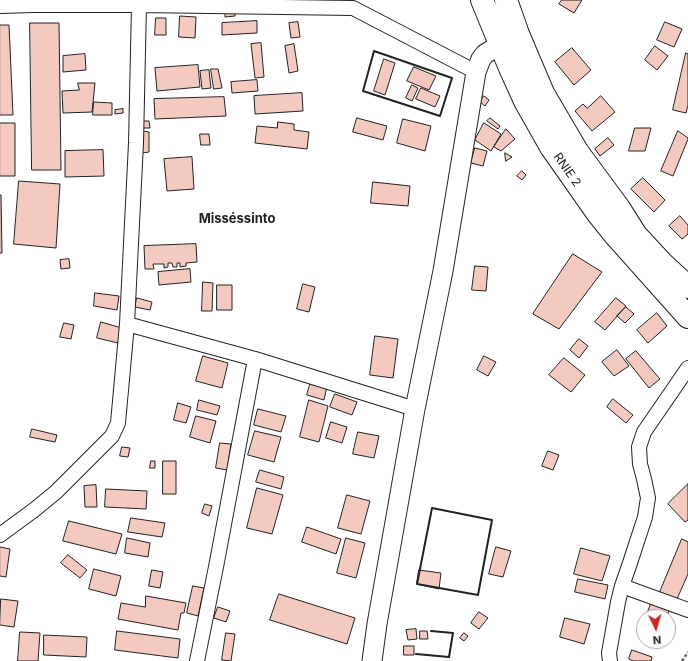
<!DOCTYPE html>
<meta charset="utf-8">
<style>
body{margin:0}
#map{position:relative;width:688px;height:661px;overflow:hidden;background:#fff;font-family:Inter,sans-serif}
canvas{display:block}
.north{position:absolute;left:636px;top:609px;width:40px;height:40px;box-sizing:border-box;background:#fff;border:1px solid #a7a7a7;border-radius:50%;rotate:175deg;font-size:11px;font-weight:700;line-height:16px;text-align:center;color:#222}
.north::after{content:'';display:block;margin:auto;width:14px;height:18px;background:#c62828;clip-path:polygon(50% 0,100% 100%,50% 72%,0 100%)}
</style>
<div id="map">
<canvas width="688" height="661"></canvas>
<div class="north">N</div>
</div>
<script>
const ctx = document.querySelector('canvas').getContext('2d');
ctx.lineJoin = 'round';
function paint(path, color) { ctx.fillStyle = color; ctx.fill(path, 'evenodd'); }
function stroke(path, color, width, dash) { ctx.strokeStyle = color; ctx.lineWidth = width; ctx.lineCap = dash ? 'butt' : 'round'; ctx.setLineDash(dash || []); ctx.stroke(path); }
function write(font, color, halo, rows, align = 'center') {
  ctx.font = font + ' Inter,sans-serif'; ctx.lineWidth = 3; ctx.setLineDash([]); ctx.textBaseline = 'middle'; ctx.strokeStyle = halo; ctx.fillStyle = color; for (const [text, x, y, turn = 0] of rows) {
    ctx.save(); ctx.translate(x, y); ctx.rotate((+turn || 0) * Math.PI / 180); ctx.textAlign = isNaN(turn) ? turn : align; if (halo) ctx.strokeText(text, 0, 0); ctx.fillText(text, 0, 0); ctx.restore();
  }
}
const building = new Path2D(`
 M562 0H582L574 13 559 4Z
 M235 13V16L225 17V14Z
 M180 16 196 17 195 38 179 37Z
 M156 18H166V35H155Z
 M257 21V33L222 35V23Z
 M298 22 300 37 291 38 289 23Z
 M665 22 682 29 674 47 657 40Z
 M30 23H59L61 170H32Z
 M0 25H9L13 115H0Z
 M261 43 264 77 255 78 251 44Z
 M294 44 298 71 289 73 285 46Z
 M655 46 668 56 657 70 645 60Z
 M572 48 591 70 574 85 555 62Z
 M686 53 688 54V105L686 113 673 110Z
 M85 54 86 70 63 72V56Z
 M384 59 395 63 385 95 374 91Z
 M198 65 200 87 157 91 155 68Z
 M414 67 436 76 429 90 407 81Z
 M211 69H218L222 88 214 89Z
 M209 70 211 88 202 89 200 71Z
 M257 80 258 91 232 93 231 82Z
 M78 83H95L92 112 63 113 62 91 79 90Z
 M412 85 418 88 412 101 406 98Z
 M421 88 440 96 435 107 416 99Z
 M302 93 303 111 255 114 254 96Z
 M484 96 489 100 485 106 480 102Z
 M601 96 615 112 592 131 575 111 583 104 587 108Z
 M224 97 226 116 155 119 154 99Z
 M94 102 112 103V115H93Z
 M123 109V113L115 114V110Z
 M357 118 387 126 383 140 353 132Z
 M490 118 500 126 498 129 487 121Z
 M403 119 431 126 425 151 397 143Z
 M143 121H149L150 128H144Z
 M278 122 294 124V130L309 132 307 149 255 143 257 126 277 128Z
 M0 123H15V176H0Z
 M484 123 501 134 491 151 475 140Z
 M635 128H651L645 151H629Z
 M506 129 515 139 501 151 494 147Z
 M143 131 149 132V152L142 153Z
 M678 131 688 138V139L673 176 661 171Z
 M200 134H209L210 145H201Z
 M608 138 614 145 600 156 595 149Z
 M475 148 487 151 483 166 471 163Z
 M103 150 104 176 65 177V151Z
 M505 153 512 157 506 161Z
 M192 157 194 189 167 191 164 159Z
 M522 171 526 175 522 180 517 176Z
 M643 178 665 200 654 212 631 189Z
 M19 181 60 184 56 248 14 244Z
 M373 182 410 186 408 206 371 203Z
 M0 195H1L2 253H0Z
 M680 216 688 225V234L682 239 669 226Z
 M196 244 197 262 186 263V266L180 267V263H177V267H173L172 263H168V267L164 268V264H153L154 269H145L144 246Z
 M573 254 602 272 559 329 533 314Z
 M69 259 70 268 61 269 60 260Z
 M475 266 488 267 486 291 472 290Z
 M190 269 191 282 159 285 158 272Z
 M203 282 213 283 212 311H202Z
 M303 284 315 287 309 312 297 309Z
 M217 285H232V310H217Z
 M95 293 119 296 117 310 94 306Z
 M137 298 152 302 150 310 135 307Z
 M616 298 626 306 605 330 595 322Z
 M626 307 634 314 625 323 617 316Z
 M657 313 667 326 648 343 637 330Z
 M101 322 122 328 118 343 97 338Z
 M64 323 74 325 71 339 60 337Z
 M375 336 398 339 393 378 370 375Z
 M579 339 588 346 579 358 570 350Z
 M617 350 629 366 614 376 602 362Z
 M636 351 660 379 649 388 626 359Z
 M203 356 228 363 222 388 196 381Z
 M484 356 496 362 488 376 477 370Z
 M564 358 585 375 571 392 549 375Z
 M311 381 327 386 324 400 307 395Z
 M335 394 357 402 352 415 330 407Z
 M613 399 633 415 626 423 607 407Z
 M199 400 220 406 217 415 197 410Z
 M309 400 328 406 319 442 300 437Z
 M178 403 191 407 186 423 174 420Z
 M258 409 286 416 281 432 254 425Z
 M196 416 216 421 210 443 190 437Z
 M331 422 347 427 342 443 326 438Z
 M32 429 57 435 55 442 30 437Z
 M255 431 281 437 274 462 248 455Z
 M358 432 379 436 374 458 353 454Z
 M220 443 231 444 227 470 216 468Z
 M122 447 130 448 128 457 120 456Z
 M548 451 559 455 553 470 542 466Z
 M151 461H155V468H150Z
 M163 461H176V494H163Z
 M260 470 284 477 281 489 256 482Z
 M688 484V520L685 522 668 504Z
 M96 485 97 507H85L84 486Z
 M257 488 283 495 272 534 247 528Z
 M106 489 147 491 146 509 105 507Z
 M347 495 370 501 361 534 338 528Z
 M205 504 212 506 209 516 202 513Z
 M131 518 165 523 162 537 128 532Z
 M69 521 122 534 116 554 63 541Z
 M307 527 341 539 336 554 302 542Z
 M127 538 150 543 148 557 125 553Z
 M346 538 365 543 356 578 337 573Z
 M682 539 688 542V574L677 599 660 592Z
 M0 547 10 549 6 577 0 576Z
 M496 547 511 551 503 577 489 574Z
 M581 548 610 556 602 581 574 574Z
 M68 555 87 570 80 578 61 563Z
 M94 569 121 576 116 596 89 589Z
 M152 570 163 572 160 588 149 586Z
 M419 570 441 573 439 589 417 584Z
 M578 579 608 585 605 599 575 592Z
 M193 586 204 588 198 616 187 613Z
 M279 594 355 618 347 644 270 620Z
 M146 596 186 603 184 613H181L178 630 118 619 121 603 145 607Z
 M1 599 18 601 14 627 0 625Z
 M652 601 670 607 667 617H646Z
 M218 607 230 611 226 622 214 618Z
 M479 612 488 618 479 629 471 623Z
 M565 618 590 624 584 644 560 637Z
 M416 629 417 639 408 640 406 630Z
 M117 631 180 639 178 658 115 650Z
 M420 631H427L428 639H420Z
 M20 632 40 633 38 661H18Z
 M226 633 235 634 231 661 222 660Z
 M464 633 468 636 464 641 460 638Z
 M44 635 87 637 86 657 44 655Z
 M404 646H414V655H404Z
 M632 650 652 657 651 661H633L629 659Z`);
paint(building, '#f3c9c0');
stroke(building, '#222', 1);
const street = new Path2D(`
 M139 5 136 143 127 324 255 359 415 409
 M0 6 34 5H139L353 8 476 72
 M0 535 34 510 56 492 112 436 118 423 127 324
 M622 586 630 563 645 517 648 498 644 479 640 464 639 447 644 432 688 368
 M197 661 216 567 255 359
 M610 661 609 653 618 602 622 586 688 610`);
const secondary = new Path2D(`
 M372 661 377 624 415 409 443 271 476 72 481 59 485 54 512 37`);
const highway = new Path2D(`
 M482 0 510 68 525 101 551 147 598 214 614 234 688 317
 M506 0 518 34 543 93 577 151 619 208 636 235 662 263 688 287`);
stroke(street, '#222', 16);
stroke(secondary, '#222', 21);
stroke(highway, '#222', 24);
stroke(new Path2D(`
 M682 661 688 652`), '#646464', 2.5, [3, 2]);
stroke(street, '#fff', 14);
stroke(secondary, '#fff', 19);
stroke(highway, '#fff', 22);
stroke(new Path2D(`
 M374 51 452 78 440 116 363 91Z
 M432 508 492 520 478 595 417 584Z
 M416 654 449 657 453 633 431 631`), '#222', 2);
write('12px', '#222', '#fff', [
 ["RNIE 2",567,170,55]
]);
write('bold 13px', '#222', '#fff', [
 ["Misséssinto",237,219]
]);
</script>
